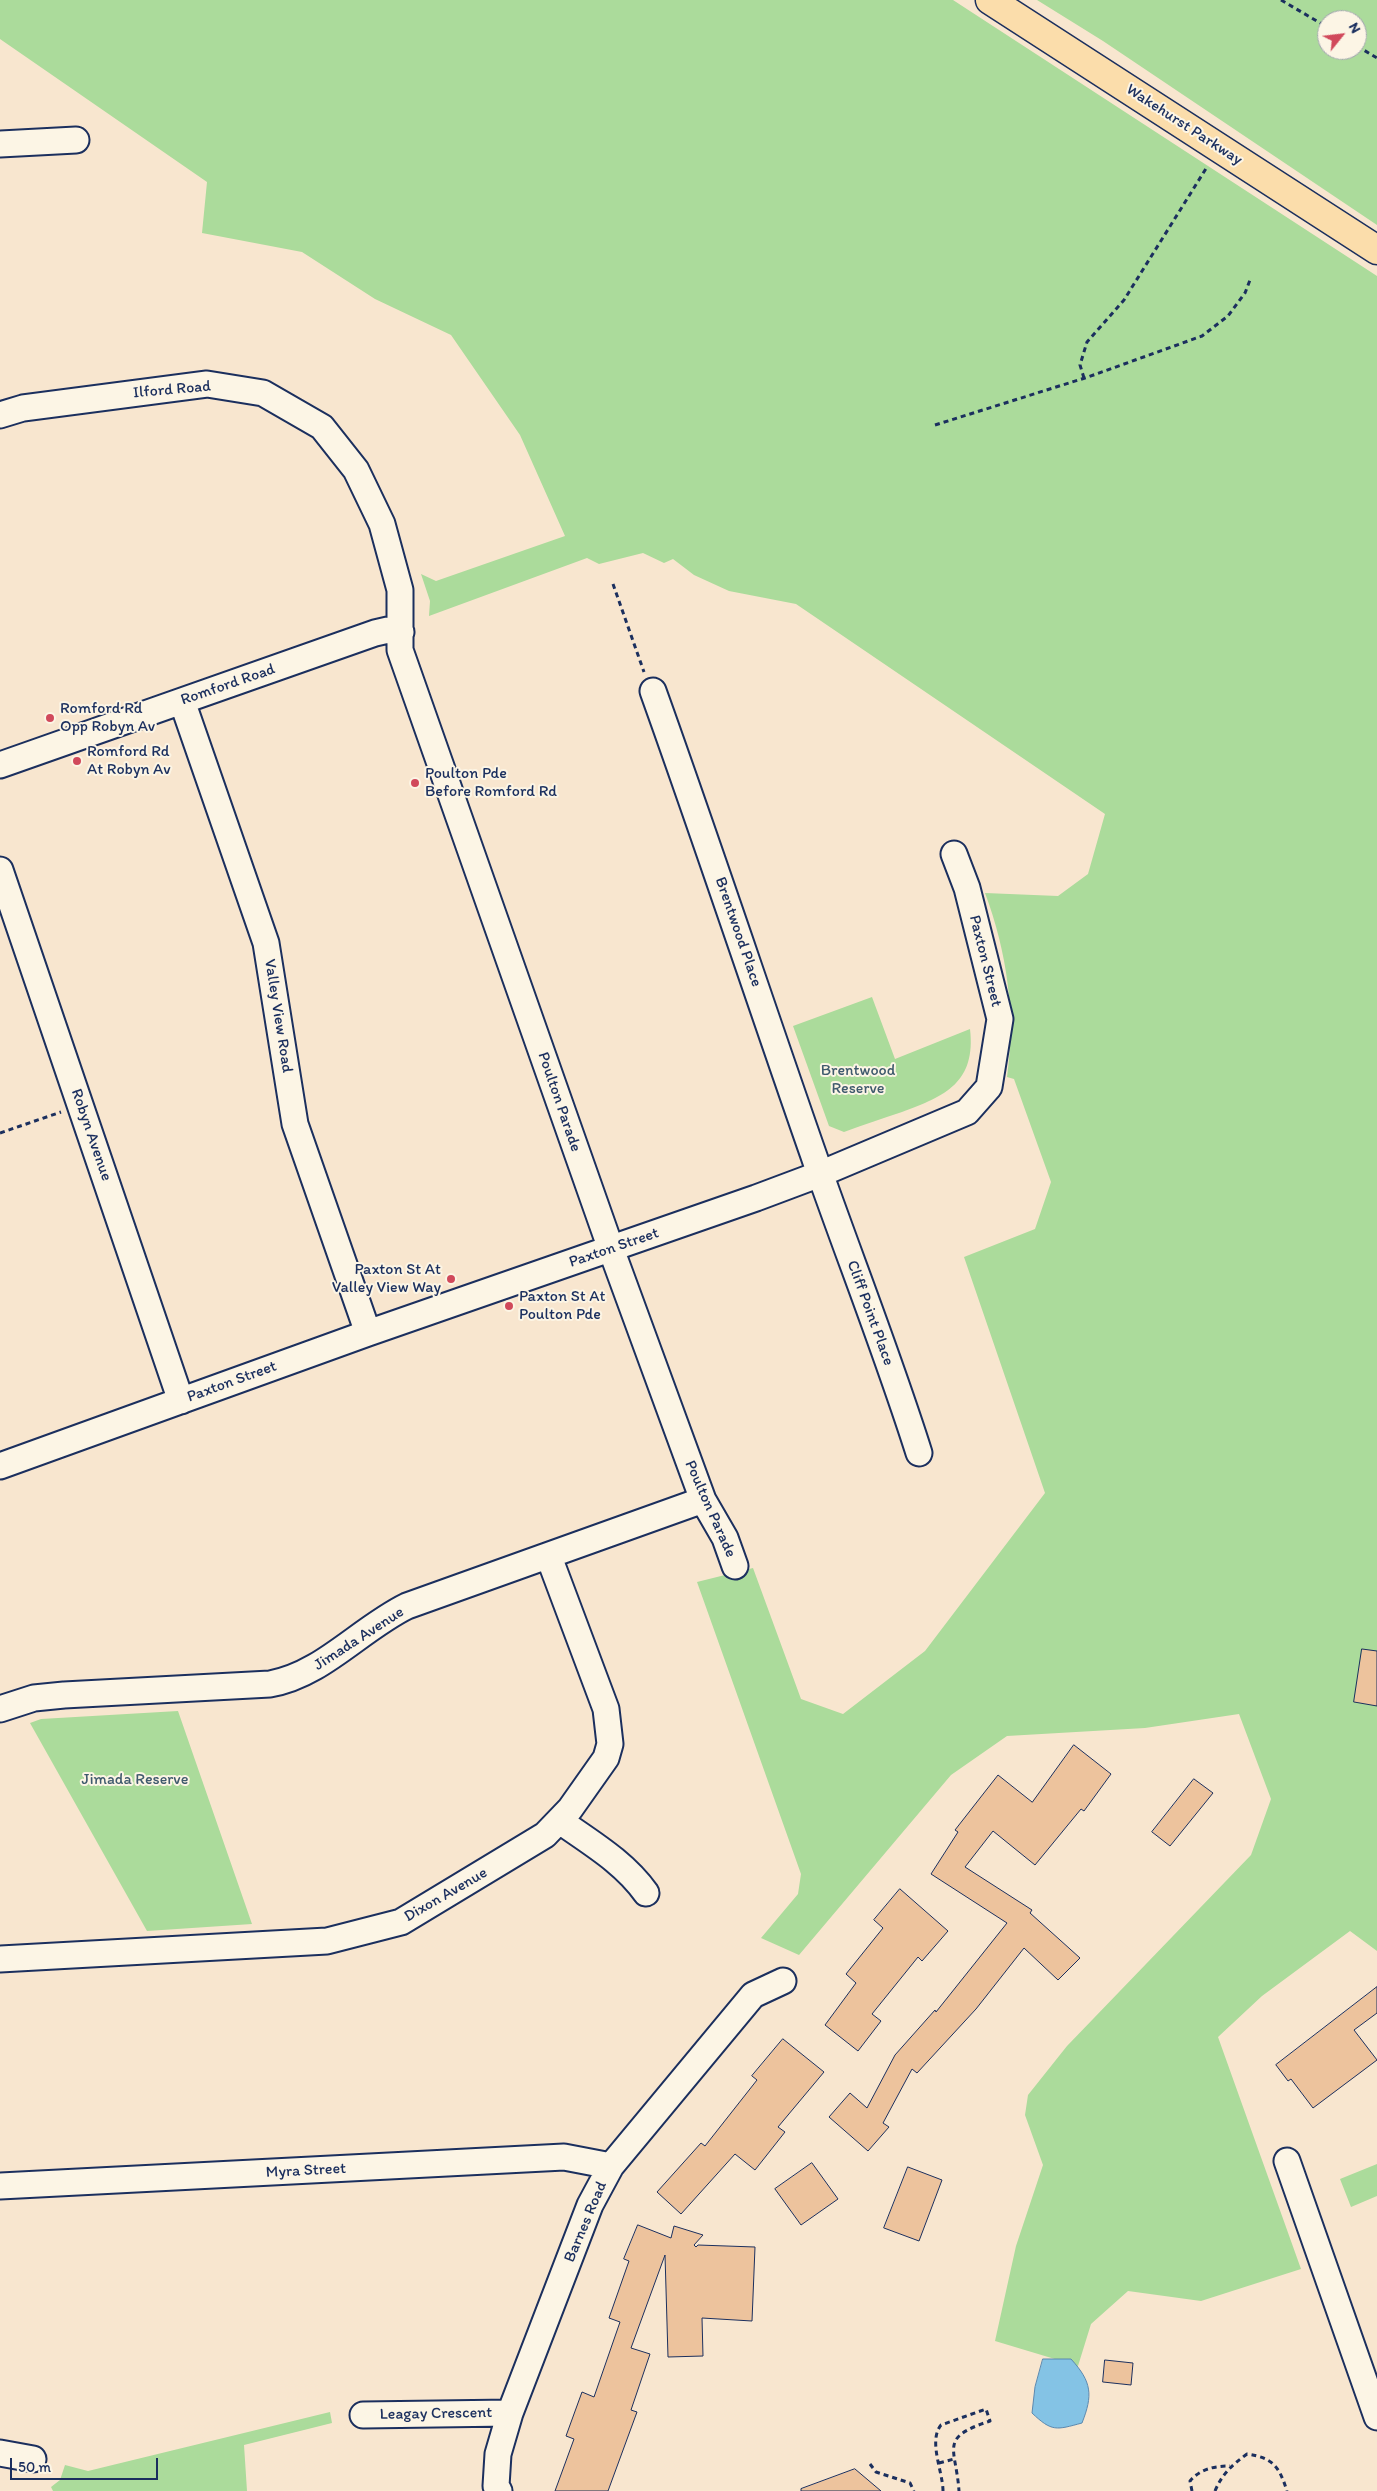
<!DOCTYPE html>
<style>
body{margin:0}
#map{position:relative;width:1377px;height:2491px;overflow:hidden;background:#f8e6cf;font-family:Itim,sans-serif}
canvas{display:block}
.north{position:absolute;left:1317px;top:10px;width:50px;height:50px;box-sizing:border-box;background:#fcf5e5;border:1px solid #a2a6af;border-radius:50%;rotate:61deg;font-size:14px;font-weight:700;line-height:20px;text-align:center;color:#1b2f5e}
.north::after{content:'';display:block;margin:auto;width:18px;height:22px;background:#d1495b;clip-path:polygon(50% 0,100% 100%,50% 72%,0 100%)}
.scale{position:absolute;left:10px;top:2458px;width:148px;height:22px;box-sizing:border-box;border:2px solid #1b2f5e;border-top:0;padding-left:6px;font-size:15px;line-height:18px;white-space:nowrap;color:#1b2f5e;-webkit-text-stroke:4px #fcf5e5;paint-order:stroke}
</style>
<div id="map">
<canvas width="1377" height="2491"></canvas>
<div class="north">N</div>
<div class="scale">50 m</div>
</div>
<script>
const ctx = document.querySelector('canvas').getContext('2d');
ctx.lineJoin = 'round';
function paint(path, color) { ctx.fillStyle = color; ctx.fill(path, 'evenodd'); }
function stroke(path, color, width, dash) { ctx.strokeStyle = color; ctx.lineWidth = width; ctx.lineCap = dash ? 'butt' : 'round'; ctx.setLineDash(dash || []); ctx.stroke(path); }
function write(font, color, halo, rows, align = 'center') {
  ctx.font = font + ' Itim,sans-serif'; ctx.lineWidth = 4; ctx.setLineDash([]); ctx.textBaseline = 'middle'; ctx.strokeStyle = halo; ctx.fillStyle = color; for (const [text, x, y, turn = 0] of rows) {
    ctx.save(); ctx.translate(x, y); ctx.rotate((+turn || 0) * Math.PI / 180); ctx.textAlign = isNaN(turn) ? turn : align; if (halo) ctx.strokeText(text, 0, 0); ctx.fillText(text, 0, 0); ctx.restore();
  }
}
paint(new Path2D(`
 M0 0H953L1377 276V1951L1350 1931 1262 1996 1218 2037 1301 2269 1201 2301 1128 2291 1091 2324 1078 2366 995 2341 1016 2246 1043 2165 1025 2115 1028 2095 1067 2046 1251 1855 1271 1799 1239 1714 1145 1728 1007 1736 951 1775 799 1955 761 1938 798 1894 801 1874 697 1582 753 1568 801 1699 843 1714 925 1651 1045 1493 964 1257 1035 1229 1051 1182 1014 1079 1007 1077C1016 1014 1007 952 985 893L1058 896 1088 874 1105 814 796 604 729 591 694 575 673 559 664 563 643 553 599 564 587 558 429 616 430 601 421 574 436 581 565 536 520 435 451 335 375 299 302 252 202 233 207 182 0 39Z
 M1037 0H1377V225L1103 41ZM1327 20H1357V50H1327Z
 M872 997 895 1059 970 1029C976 1082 946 1096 902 1112 883 1118 863 1125 844 1132L829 1126 793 1026Z
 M178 1711 252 1924 147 1931 30 1723 41 1719Z
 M1377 2164V2196L1351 2207 1340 2179Z
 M330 2412 332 2423 244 2445 247 2491H53L51 2487 60 2480 65 2465 88 2471Z`), '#abdb9b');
const water = new Path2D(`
 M1043 2359H1071C1092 2382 1093 2395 1082 2423 1056 2430 1052 2432 1032 2413L1035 2387Z`);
paint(water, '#84c3e5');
stroke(water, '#5a88af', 1);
const building = new Path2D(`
 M1362 1649 1377 1651V1706L1354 1702Z
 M1074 1745 1111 1774 1084 1811 1081 1809 1035 1865 993 1831 965 1867 1032 1910 1030 1913 1080 1958 1058 1980 1024 1948 976 2009 917 2073 912 2069 883 2123 889 2127 868 2151 829 2117 850 2093 867 2108 895 2055 935 2010 936 2012 1007 1923 931 1874 958 1832 955 1830 998 1775 1032 1802Z
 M1194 1779 1213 1793 1170 1846 1152 1832Z
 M900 1889 948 1931 922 1961 918 1957 872 2014 881 2021 858 2051 825 2025 856 1983 846 1974 883 1928 874 1920Z
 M1377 1987V2013L1354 2030 1377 2060 1313 2108 1291 2079 1288 2081 1276 2065Z
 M783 2039 824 2072 778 2127 785 2132 755 2170 735 2154 681 2214 657 2192 701 2143 705 2146 757 2080 752 2076Z
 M812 2163 838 2199 801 2225 775 2189Z
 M908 2167 942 2180 919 2241 884 2228Z
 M638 2225 671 2238 674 2226 703 2235 694 2245 696 2247 698 2245 755 2247 752 2321 702 2318 703 2356 668 2357 665 2255 631 2348 650 2354 631 2410 637 2412 608 2491H555L574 2439 566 2436 582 2392 594 2397 620 2322 609 2318 629 2261 624 2259Z
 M1105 2360 1133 2363 1131 2385 1103 2382Z
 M855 2469 881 2491H801V2489Z`);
paint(building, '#edc39d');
stroke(building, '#1b2f5e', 1);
const minor = new Path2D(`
 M0 144 76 140
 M0 415 23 408 207 384 263 393 322 427 356 470 382 524 400 590V650L611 1249 703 1500 725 1538 735 1566
 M653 691C709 847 761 1005 816 1162 850 1259 888 1355 919 1453
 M182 701 266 943 295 1124 368 1333
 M0 765 375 633 388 630 401 632
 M0 870 181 1401
 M0 1466 368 1333 756 1198 820 1174 967 1112 989 1087 1000 1019 967 888 954 854
 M0 1709 34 1698 64 1695 270 1684C322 1675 360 1629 407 1606L703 1500
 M560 1821C591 1843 624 1862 646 1893
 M0 1959 327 1941 401 1922 545 1835 570 1809 606 1758 610 1744 606 1709 549 1557
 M1287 2161 1377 2417
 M0 2186 564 2157 611 2166
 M363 2415 510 2413
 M0 2453 33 2459
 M499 2491 496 2486 498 2454 510 2413 590 2205 611 2166 753 1995 783 1981`);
const major = new Path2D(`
 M990 0 1377 250`);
stroke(minor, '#1b2f5e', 29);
stroke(major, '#1b2f5e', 31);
stroke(new Path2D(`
 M1281 0 1327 27
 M1357 46 1377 58
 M1084 378 1080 365 1087 342 1124 300 1207 167
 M935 425 1088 377 1202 336 1228 316 1245 293 1250 280
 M613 584 644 672
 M0 1133 61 1112
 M939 2463 954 2459
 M870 2464 876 2472 910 2483 914 2491
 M943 2491C943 2472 928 2441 941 2425L986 2409 990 2421C938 2438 956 2447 959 2491
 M1192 2491 1190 2481C1200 2469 1214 2466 1230 2466
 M1215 2491C1222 2474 1232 2465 1247 2454 1273 2458 1279 2466 1287 2491`), '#1b2f5e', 3, [5, 4]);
stroke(minor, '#fcf5e5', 25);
stroke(major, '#fbddab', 28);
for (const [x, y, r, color] of [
 [50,718,5,"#d1495b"],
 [77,761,5,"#d1495b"],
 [415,783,5,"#d1495b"],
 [451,1279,5,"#d1495b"],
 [509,1306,5,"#d1495b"]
]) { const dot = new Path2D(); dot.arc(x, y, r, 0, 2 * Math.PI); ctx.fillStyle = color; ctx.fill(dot); stroke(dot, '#fcf5e5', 2); }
write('16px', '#1b2f5e', '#fcf5e5', [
 ["Wakehurst Parkway",1184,125,33],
 ["Ilford Road",172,390,-5],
 ["Romford Road",228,685,-19],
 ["Brentwood Place",738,932,71],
 ["Paxton Street",985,961,76],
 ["Valley View Road",278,1016,81],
 ["Poulton Parade",559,1102,71],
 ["Robyn Avenue",91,1135,71],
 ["Paxton Street",614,1248,-19],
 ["Cliff Point Place",870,1313,70],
 ["Paxton Street",232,1382,-20],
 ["Poulton Parade",710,1509,66],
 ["Jimada Avenue",359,1639,-33],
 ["Dixon Avenue",446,1895,-30],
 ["Myra Street",306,2171,-3],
 ["Barnes Road",586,2222,-67],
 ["Leagay Crescent",436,2414,-1]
]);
write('16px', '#1b2f5e', '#fcf5e5', [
 ["Romford Rd",60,709],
 ["Opp Robyn Av",60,727],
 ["Romford Rd",87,752],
 ["At Robyn Av",87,770],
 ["Poulton Pde",425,774],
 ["Before Romford Rd",425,792],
 ["Paxton St At",441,1270,"right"],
 ["Valley View Way",441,1288,"right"],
 ["Paxton St At",519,1297],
 ["Poulton Pde",519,1315]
], 'left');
write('16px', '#3f5a6d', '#fcf5e5', [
 ["Brentwood",858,1071],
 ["Reserve",858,1089],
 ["Jimada Reserve",135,1780]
]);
</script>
